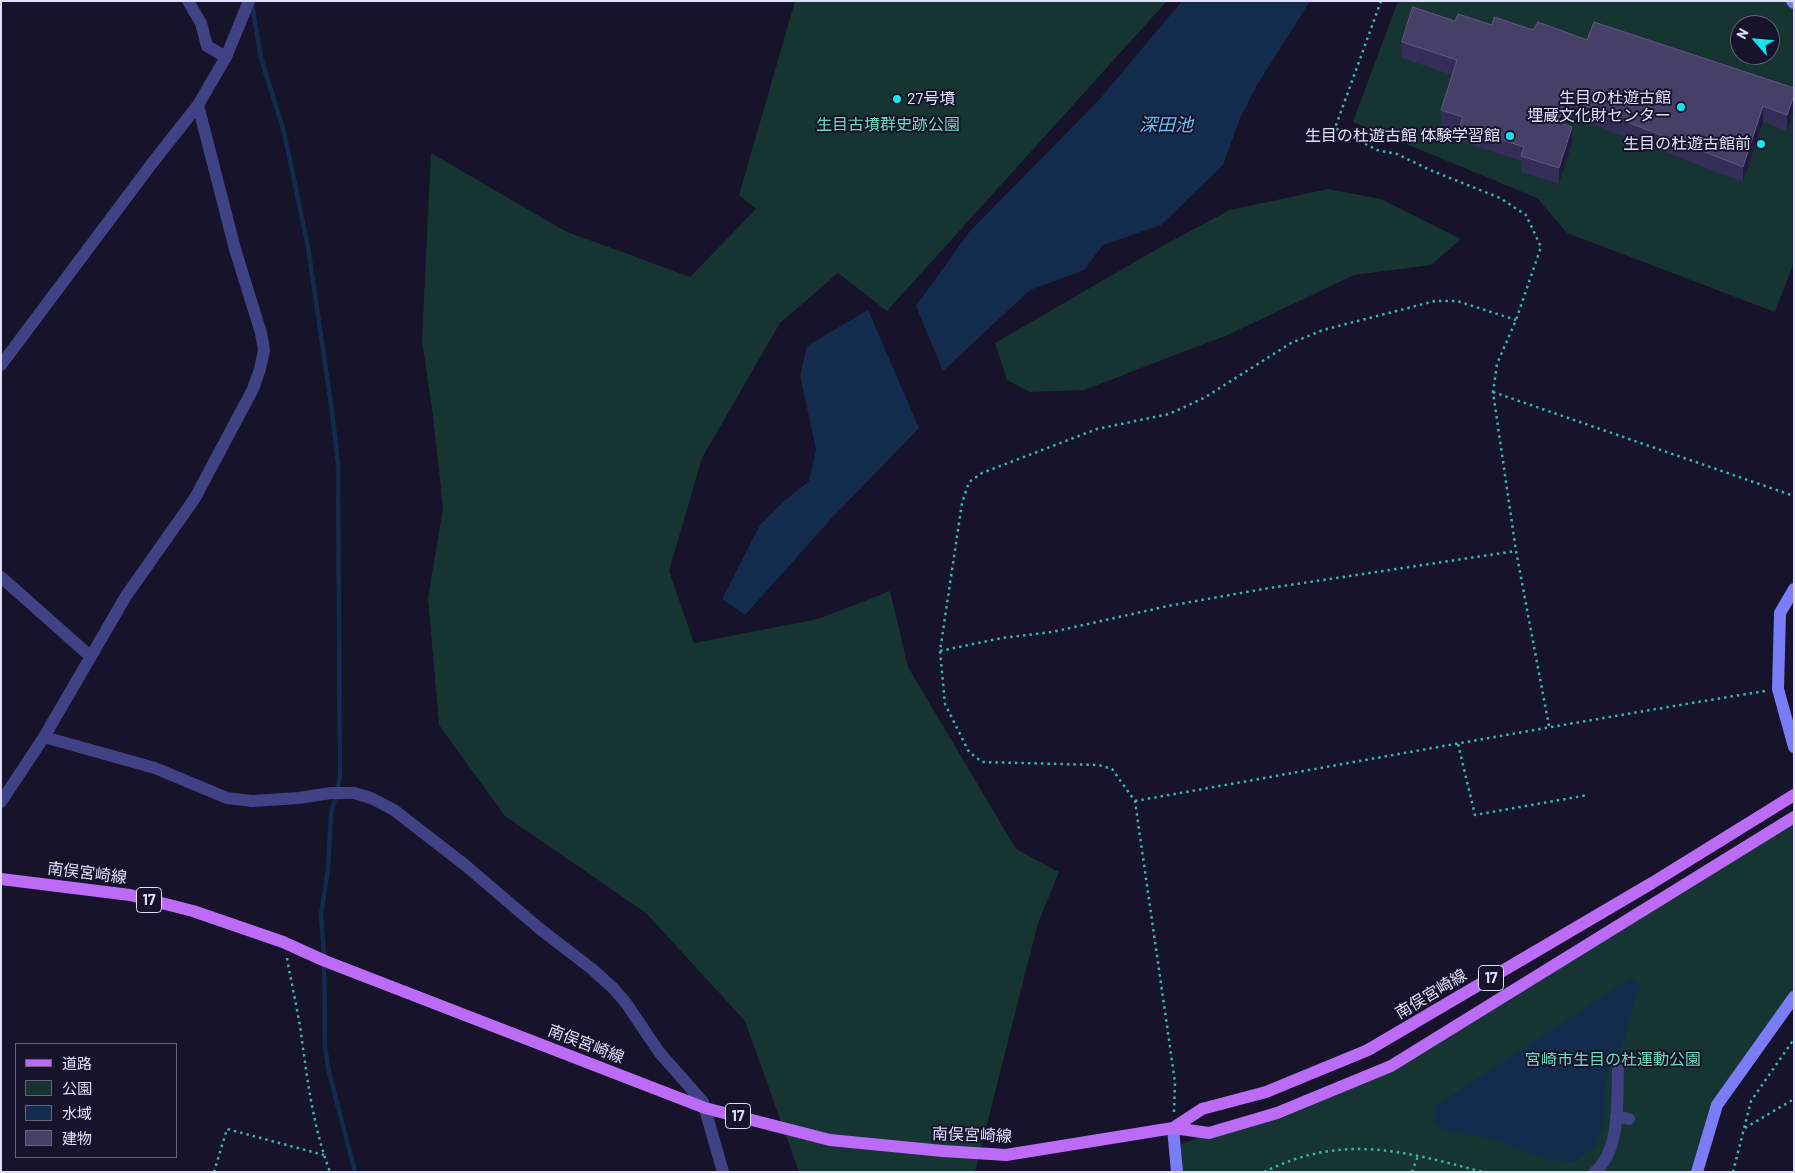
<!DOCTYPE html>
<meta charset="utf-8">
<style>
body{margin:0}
#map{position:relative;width:1795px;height:1173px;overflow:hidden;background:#16132a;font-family:Barlow,"Noto Sans JP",sans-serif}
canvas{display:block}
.frame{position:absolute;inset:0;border:2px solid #e0defd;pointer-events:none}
.legend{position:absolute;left:15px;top:1043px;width:162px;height:115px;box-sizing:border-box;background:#16132a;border:1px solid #67647e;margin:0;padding:6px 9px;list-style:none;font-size:15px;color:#e0defd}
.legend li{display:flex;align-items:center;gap:10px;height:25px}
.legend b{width:25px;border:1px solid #67647e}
.north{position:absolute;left:1730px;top:15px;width:50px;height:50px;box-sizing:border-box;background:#16132a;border:1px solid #67647e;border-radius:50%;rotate:297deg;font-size:14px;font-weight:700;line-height:20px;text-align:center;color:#e0defd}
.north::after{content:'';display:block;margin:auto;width:18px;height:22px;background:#15e5f1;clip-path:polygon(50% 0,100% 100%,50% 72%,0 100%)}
</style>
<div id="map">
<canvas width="1795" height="1173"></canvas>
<div class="frame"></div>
<ul class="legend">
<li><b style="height:6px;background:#bc6bf6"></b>道路</li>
<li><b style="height:14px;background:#163431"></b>公園</li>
<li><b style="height:14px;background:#132c4e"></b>水域</li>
<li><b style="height:14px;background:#464068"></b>建物</li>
</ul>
<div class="north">N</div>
</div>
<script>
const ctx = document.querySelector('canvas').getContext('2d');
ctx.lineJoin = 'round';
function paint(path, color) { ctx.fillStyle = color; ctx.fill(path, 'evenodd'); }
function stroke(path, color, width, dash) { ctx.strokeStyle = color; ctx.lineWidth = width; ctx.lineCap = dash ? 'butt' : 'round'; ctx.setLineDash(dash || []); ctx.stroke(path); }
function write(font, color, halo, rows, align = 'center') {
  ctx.font = font + ' Barlow,"Noto Sans JP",sans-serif'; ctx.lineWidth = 4; ctx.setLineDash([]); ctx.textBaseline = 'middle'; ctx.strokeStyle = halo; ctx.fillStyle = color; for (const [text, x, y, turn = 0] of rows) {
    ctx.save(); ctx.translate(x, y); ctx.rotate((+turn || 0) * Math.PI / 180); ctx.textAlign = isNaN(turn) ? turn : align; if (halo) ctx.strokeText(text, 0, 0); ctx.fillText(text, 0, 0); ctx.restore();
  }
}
paint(new Path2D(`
 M795 1H1167L887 311 838 273 780 323 702 458 669 571 694 643 818 619 890 591 908 667 1016 849 1059 872 1038 923 975 1172H799L745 1021 646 913 505 816 439 725 428 597 443 508 433 416 422 340 431 153 565 231 690 277 756 209 739 195Z
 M1398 1H1794V262L1775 312 1567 233 1537 198 1353 122ZM1740 25H1770V55H1740Z
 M1328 189 1381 199 1461 239 1431 265 1354 275 1230 334 1084 390 1030 392 1007 380 995 343 1164 245 1230 210Z
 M1794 817V997L1717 1105 1697 1172H1177L1175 1147 1209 1133 1391 1066Z`), '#163431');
paint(new Path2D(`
 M1182 1H1310L1257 85 1240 118 1223 165 1161 225 1103 245 1084 270 1030 290 943 371 916 306 970 231 1099 100Z
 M868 310 919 428 830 520 745 615 722 599 760 525 783 502 809 481 816 449 800 376 807 346Z
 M1631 978 1640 985 1620 1052 1608 1058 1604 1121 1595 1147 1574 1162 1548 1160 1495 1139 1443 1130 1434 1120V1107Z`), '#132c4e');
stroke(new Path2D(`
 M252 5 261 58 284 132 308 247 332 411 338 464 340 778 331 815 328 869 321 915 324 954 325 1047 329 1072 355 1172`), '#132c4e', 4.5);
stroke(new Path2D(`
 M1381 1 1335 128 1377 150 1397 154 1430 170 1500 198 1526 215 1541 247 1516 320 1497 364 1493 392 1516 551 1549 726
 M1493 392 1794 496
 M940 651 1002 638 1052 632 1168 606 1263 589 1516 551
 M1458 744 1475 815 1588 795
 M1135 801C1345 764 1555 725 1765 691
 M287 958C291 981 296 1003 300 1026 307 1076 312 1124 330 1172
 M1174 1112 1175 1082 1135 801 1112 769 1099 765 982 762 969 752 945 704 940 651 962 503 969 482 982 473 1097 429 1169 414 1204 398 1291 343 1323 330 1435 301H1457L1516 320
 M1745 1128 1794 1099
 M214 1172 227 1129 324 1155
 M1264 1172C1343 1133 1403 1151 1483 1172
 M1412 1172 1418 1156
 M1733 1172 1751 1101 1794 1039`), '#38b6a9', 2.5, [2.5, 4]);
stroke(new Path2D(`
 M188 1 201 23 207 46 226 57
 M1 365 153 162 198 105 226 57 249 1
 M1 577 90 656
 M44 737 155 768 227 798 252 801 299 798 331 793H354L371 798 394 810 465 865 540 929 592 969 613 988 626 1003 659 1052 703 1102 723 1172
 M1 802 44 737 126 596 195 498 253 389 260 369 264 350 261 333 235 249 198 105
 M1616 1116 1629 1119
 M1595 1172C1621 1149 1617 1099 1618 1067`), '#414186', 12);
stroke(new Path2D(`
 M1792 1 1794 3
 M1794 589 1780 613 1778 689 1794 747
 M1173 1128 1177 1172
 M1697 1172 1717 1105 1794 997`), '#7a7df7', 12);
stroke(new Path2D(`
 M1 879 130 895 193 911 283 942 325 961 705 1108 830 1140 943 1151 1006 1155 1173 1128 1209 1133 1277 1113 1391 1066 1794 817
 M1173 1128 1202 1109 1266 1092 1368 1050 1652 883 1794 795`), '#bc6bf6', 12);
paint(new Path2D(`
 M1455 21 1533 30 1587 40 1794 88 1787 131 1763 122 1743 182 1566 114 1563 124 1572 143 1559 184 1521 172V161L1460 141V132L1441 126V110L1452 75 1402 58V42Z`), '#332d57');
paint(new Path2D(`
 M1794 95V111L1787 131V115Z
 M1566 98V114L1558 138V122Z
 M1763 106V122L1743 182V167Z
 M1572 127V143L1559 184V168Z`), '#201b3d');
const building = new Path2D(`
 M1413 7 1455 21 1458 14 1492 25 1494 17 1533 30 1538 22 1587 40 1594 22 1794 88V95L1787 115 1763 106 1743 167 1566 98 1558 122 1572 127 1559 168 1521 156 1524 147 1460 126 1463 117 1441 110 1457 60 1402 42Z`);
paint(building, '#464068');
stroke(building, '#5e5980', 1);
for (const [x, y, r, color] of [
 [897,99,5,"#15e5f1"],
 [1681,107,5,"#15e5f1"],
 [1510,136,5,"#15e5f1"],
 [1761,144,5,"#15e5f1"]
]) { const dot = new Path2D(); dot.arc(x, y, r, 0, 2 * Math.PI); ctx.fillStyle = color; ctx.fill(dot); stroke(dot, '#16132a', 2); }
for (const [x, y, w] of [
 [149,900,25],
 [1491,978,25],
 [738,1116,25]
]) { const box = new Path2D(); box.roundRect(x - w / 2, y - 12.5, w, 25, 4); ctx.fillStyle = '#16132a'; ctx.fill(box); stroke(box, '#e0defd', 1); }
write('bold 15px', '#e0defd', null, [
 ["17",149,900],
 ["17",1491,978],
 ["17",738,1116]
]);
write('16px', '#e0defd', '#16132a', [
 ["生目の杜遊古館",1671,98],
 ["埋蔵文化財センター",1671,116],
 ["27号墳",907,99,"left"],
 ["生目の杜遊古館 体験学習館",1500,136],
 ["生目の杜遊古館前",1751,144]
], 'right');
write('16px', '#6cdaba', '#16132a', [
 ["生目古墳群史跡公園",888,125],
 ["宮崎市生目の杜運動公園",1613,1060]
]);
write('16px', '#e0defd', '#16132a', [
 ["南俣宮崎線",87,873,7],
 ["南俣宮崎線",1431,994,-31],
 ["南俣宮崎線",586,1044,21],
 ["南俣宮崎線",972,1135,2]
]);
write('italic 18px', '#72bff7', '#16132a', [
 ["深田池",1166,125]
]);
</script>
